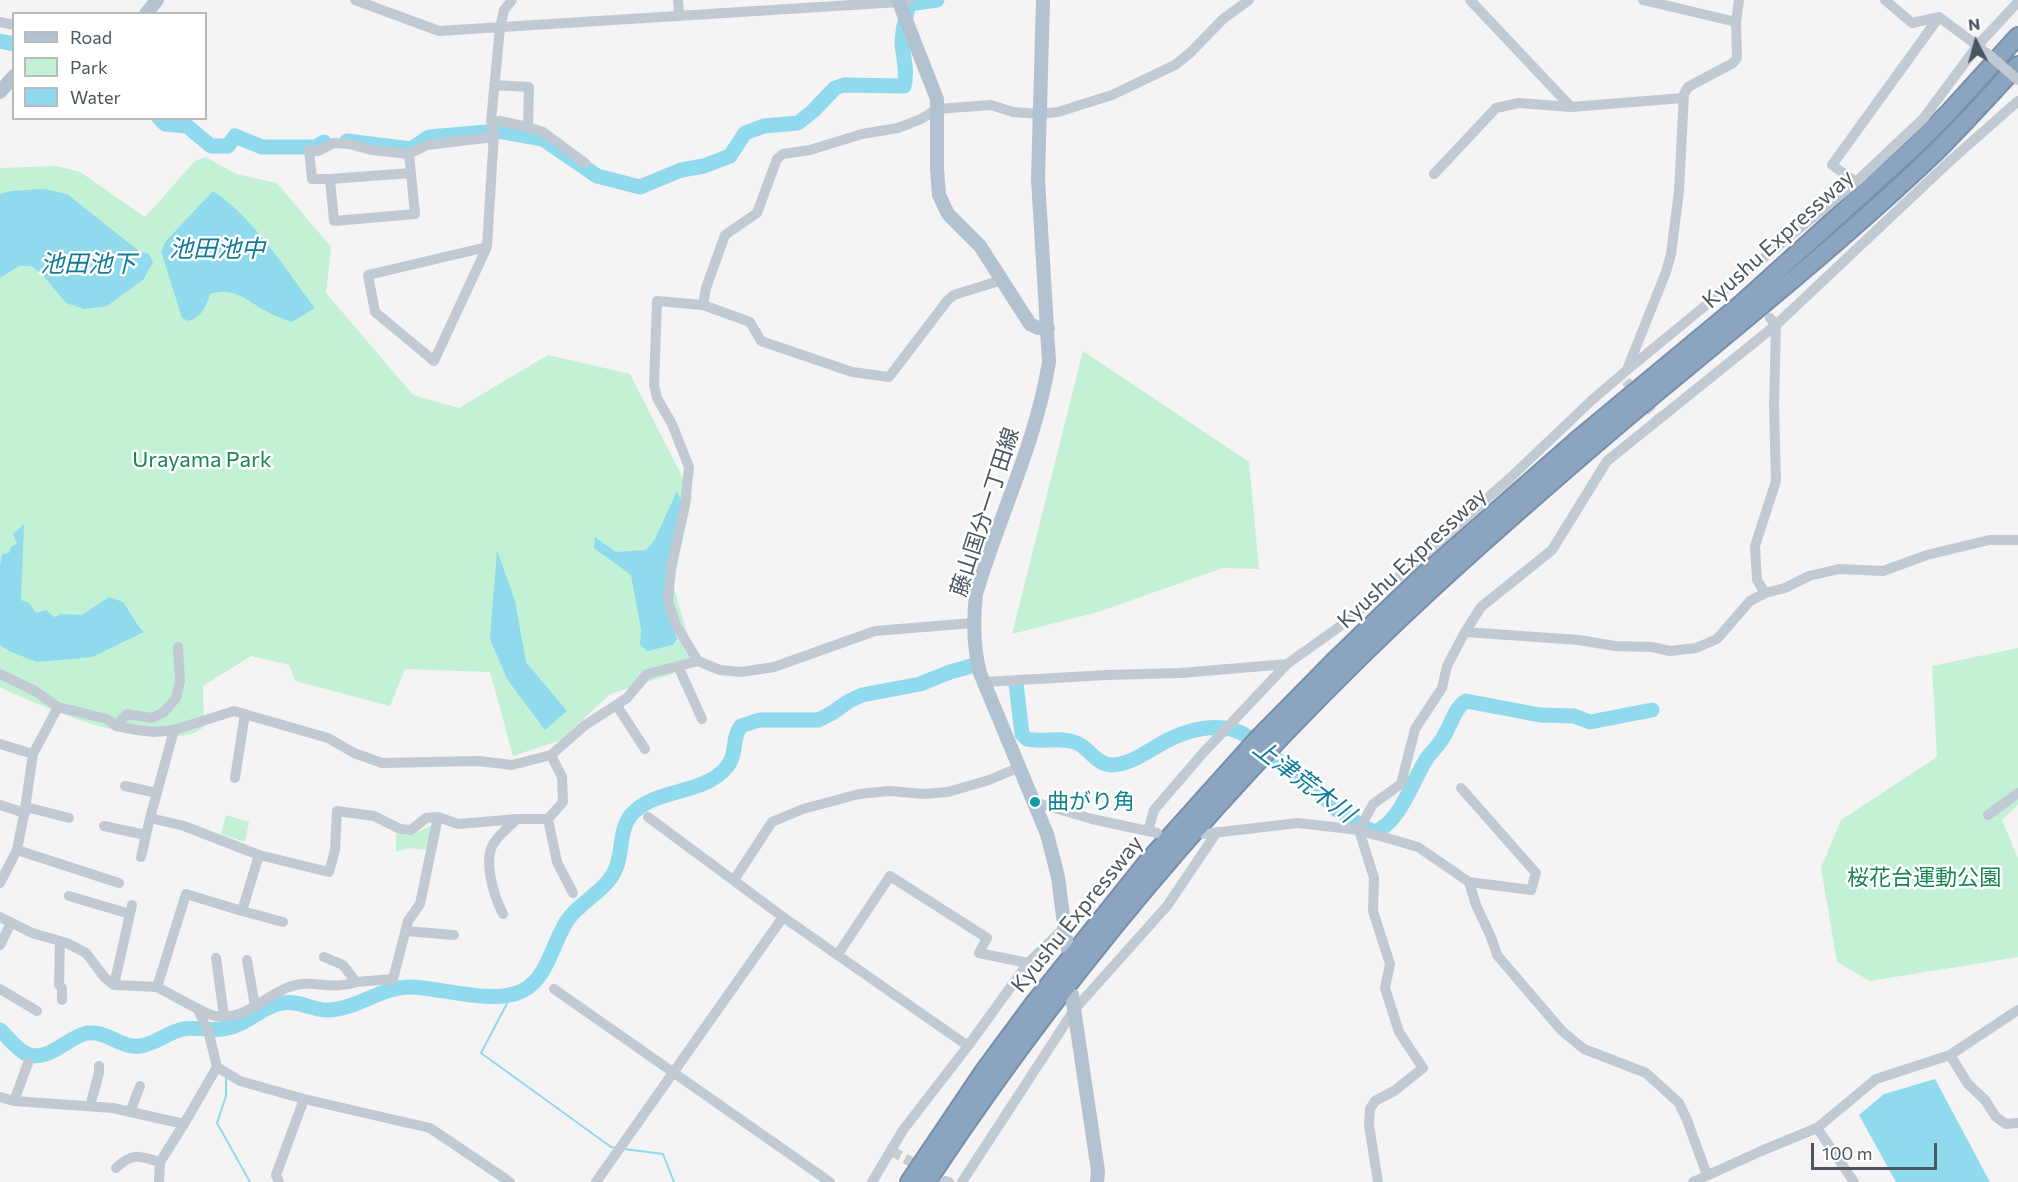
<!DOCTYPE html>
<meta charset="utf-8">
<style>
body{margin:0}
#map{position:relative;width:2018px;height:1182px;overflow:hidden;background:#f5f3f3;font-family:Commissioner,sans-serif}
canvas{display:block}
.legend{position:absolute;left:12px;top:12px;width:195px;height:108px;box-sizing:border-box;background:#fff;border:2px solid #b7bbc0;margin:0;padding:8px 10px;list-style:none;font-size:18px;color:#4a5661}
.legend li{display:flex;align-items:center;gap:12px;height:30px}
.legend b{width:30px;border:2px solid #b7bbc0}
.north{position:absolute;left:1946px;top:12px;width:60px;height:60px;-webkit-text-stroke:4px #fff;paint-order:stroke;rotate:354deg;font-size:16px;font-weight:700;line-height:24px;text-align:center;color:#4a5661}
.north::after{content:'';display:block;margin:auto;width:21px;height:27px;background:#4a5661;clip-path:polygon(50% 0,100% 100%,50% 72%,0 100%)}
.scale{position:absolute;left:1811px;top:1143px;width:126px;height:27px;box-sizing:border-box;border:3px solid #4a5661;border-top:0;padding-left:8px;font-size:18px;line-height:21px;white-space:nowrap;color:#4a5661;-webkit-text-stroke:4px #fff;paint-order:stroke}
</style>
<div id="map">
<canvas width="2018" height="1182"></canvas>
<ul class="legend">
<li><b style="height:8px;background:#b3c2d1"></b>Road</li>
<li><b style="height:16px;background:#c3f1d5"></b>Park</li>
<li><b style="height:16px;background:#90daee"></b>Water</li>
</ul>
<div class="north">N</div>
<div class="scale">100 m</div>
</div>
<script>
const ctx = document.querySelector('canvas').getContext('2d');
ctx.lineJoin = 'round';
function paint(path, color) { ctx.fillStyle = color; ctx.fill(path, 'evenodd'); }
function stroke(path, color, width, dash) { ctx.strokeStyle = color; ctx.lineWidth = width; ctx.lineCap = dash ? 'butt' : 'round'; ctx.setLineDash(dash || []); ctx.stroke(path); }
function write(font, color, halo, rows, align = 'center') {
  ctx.font = font + ' Commissioner,"Noto Sans JP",sans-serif'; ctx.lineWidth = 5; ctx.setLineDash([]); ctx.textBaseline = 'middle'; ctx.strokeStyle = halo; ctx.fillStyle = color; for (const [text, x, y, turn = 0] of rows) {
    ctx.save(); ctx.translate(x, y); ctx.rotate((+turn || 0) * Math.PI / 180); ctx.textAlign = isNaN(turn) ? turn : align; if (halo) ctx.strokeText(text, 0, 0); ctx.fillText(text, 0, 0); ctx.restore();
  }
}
paint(new Path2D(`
 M206 157 236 174 277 183 331 247 326 293 413 395 459 408 548 355 630 374 692 496 673 585 697 666 610 694 561 740 513 756 490 672 405 669 390 706 295 681 289 665 251 656 203 686 204 727C199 730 193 735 187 735 128 744 53 712 0 687V168L56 166 80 172 145 217 195 161Z
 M1083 351 1249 462 1259 569 1223 568 1098 612 1012 634Z
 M2018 648V805L2002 820 2018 858V957L1870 981 1837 962 1821 868 1841 820 1937 757 1932 666Z
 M226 815 249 822 245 842 221 834Z
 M434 824 427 850 409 848 396 852V834L412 835Z`), '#c3f1d5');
paint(new Path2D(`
 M45 189 67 194 139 251 149 254 153 262 143 280 118 298 107 306 84 309 66 303 41 273 31 266H19L0 278V194L11 191Z
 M213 191C255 219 284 268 315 308L292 322C284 319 274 316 266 311 245 300 236 287 210 294 206 307 202 316 189 321L182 318 161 251 166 241Z
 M677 491 682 503 665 602 677 639 673 645 647 651 640 645 641 629 631 575 594 548 595 537 616 552 646 550 655 539Z
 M24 524 21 600 29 603 36 613 46 610 54 617 61 614 82 615 109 597 123 602 139 627 144 632 92 657 37 662 11 652 0 645V565L2 554 9 553 11 547 17 544 13 534Z
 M497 550 515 601 526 662 567 711 545 730 507 679 490 639Z
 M1935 1079 1990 1182H1896L1859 1115 1884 1094Z`), '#90daee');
stroke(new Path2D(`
 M512 994 481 1053 611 1147 616 1148
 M226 1078V1096L217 1123 250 1182
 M624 1149 663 1154 674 1182`), '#90daee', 2);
stroke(new Path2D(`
 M0 41 14 44
 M159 118 165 124 187 126 211 146H228L235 136 262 147H315L324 142
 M347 141 411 149 429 137 498 131 543 139 597 176 640 187 681 170 704 166 730 156 745 133 764 126 798 123 813 111 835 88 844 85 904 86C908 70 903 58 902 43 902 30 906 17 909 4L937 0
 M1016 684 1022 734 1027 739C1043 743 1061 736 1077 743 1090 749 1096 764 1111 765 1131 765 1149 750 1166 741 1189 729 1221 721 1245 735L1319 792 1336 809 1360 825 1374 832C1400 824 1413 779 1427 758 1433 750 1440 744 1444 736 1451 725 1455 707 1466 701L1540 715 1574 716 1590 722 1652 710
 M0 1030C8 1037 17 1050 27 1054 47 1063 68 1037 87 1033 106 1030 122 1049 140 1046 156 1044 168 1032 183 1029 202 1026 217 1034 237 1025 254 1018 264 1006 282 1003 299 1000 312 1010 327 1010 357 1010 381 986 412 987 441 988 494 1005 522 991 549 978 552 941 569 918 582 901 608 889 616 868 623 851 619 830 631 815 653 789 697 795 722 772 740 756 730 739 741 726L759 720H818L832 713 849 701 862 695 920 684 950 672 975 665`), '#90daee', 15);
stroke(new Path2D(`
 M1626 381 1659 420
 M892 1151 945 1181`), '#caccce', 10, [10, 5]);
const highway = new Path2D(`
 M909 1182 983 1072 1034 1003 1147 862 1260 736 1333 662 1420 578 1577 440 1742 303 1910 151 1949 112 2018 36
 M927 1182C1083 945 1266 736 1478 547 1533 498 1588 450 1644 403 1743 321 1844 240 1937 151 1965 123 1991 94 2018 65`);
stroke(highway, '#7690ad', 20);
stroke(new Path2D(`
 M355 0 439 31 899 2 909 0
 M678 0 679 15
 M1470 0 1571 107
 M1643 0 1736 22
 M1885 0 1912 23 1939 17 1982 49
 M0 22 14 25
 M491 121H500L528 127 529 87 494 85
 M528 127 543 132 585 163
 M411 173 330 179 334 221 415 214 409 154 427 145 494 137
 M1434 174 1496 108 1519 103 1571 107 1683 98
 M330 179H312L309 150 318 151 334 143 350 144 371 150 409 154
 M1856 182 1832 165 1939 17
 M487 247 434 361 375 312 368 275Z
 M487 247 494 133 491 121 500 28 504 10 512 0
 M1002 280 954 295 947 301 889 377 852 372 761 341 750 322 703 305 706 288 725 235 757 213 777 159 783 154 810 150 862 134 898 128 921 119 937 109 991 105 1013 112 1039 114 1058 112 1112 95 1175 65 1190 53 1223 19 1249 0
 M703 305 657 301 654 385 657 398 672 424 689 467 685 505 671 568 668 601 676 625 698 661 720 670 741 672 774 667 875 631 973 623
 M1628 367 1666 272 1671 254 1679 191 1684 94 1688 87 1733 63 1737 58 1736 22 1739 0
 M1765 593 1757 580 1755 546 1776 481 1774 406 1776 325 1770 318
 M1465 632 1579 640 1615 646 1652 647 1670 651 1696 648 1717 639 1750 601 1765 593 1785 588 1809 576 1839 569 1883 571 1927 555 1989 540H2018
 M678 666 702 719
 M0 674 35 691 58 707 107 719 116 726 137 730 154 732 174 730 234 711 328 738 354 753 382 763 479 761 512 765 551 755 584 726 627 698 647 674 698 661
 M984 682 1107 675 1181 673 1287 664
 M617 706 645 749
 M116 726 127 714 152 718 164 712 176 698 180 681 178 647
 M174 730 150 818 184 826 259 855 329 872 335 850 337 811 374 816 400 829 411 830 426 818 438 817 458 824 517 819H548L563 802 562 777 551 755
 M0 744 33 754
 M235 778 245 714
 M125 786 157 793
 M1034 802 1092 819 1157 833
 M0 805 25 813
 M26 807 69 818
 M1988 815 2018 793
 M648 817 783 917 968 1046
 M548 819 557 862 573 893
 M104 826 146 835
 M1148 831 1154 810 1203 753 1287 664 1346 622 1397 578 1510 478 1592 400 1627 370 1856 182 1923 119 1978 45 2018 2
 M1204 834 1298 823 1359 830 1418 847 1469 882 1531 890 1536 873 1461 788
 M17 850 119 883
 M141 857 150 818
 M734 880 772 822 803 809 859 794 890 791 923 794 948 792 989 780 1020 767
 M1469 882 1476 905 1491 937 1497 955 1562 1031 1584 1049 1646 1073 1679 1103 1687 1120 1707 1175
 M0 883 17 850 25 809 33 754 58 707
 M69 896 130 914
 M242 911 283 922
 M503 914C494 896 481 857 496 840 502 832 510 826 517 819
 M0 917 32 933 67 943 86 953 105 978 114 985 157 987 198 1009 209 1034 217 1067 184 1124 160 1162 159 1182
 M406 931 454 935
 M60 941 59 985 62 988V1000
 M0 945 11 923
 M838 954 890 876 987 938 979 953 1028 963
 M324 957 343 965 356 982 393 979 408 921 420 904 438 817
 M216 958 224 1016
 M247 960 255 1006
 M114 985 132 905
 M157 987 186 894 242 911 259 855
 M0 989 37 1011
 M554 989 830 1182
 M198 1009C203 1011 210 1015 215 1016 249 1022 269 988 301 984 322 982 333 990 356 982
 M1950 1055 1968 1084 1985 1100 1996 1117 2006 1124 2018 1123
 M217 1067 240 1081 304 1099 430 1128 510 1182
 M0 1097 14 1101 113 1108 184 1124
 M14 1101 28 1063
 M90 1106 99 1073V1066
 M130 1112 140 1086
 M1817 1128 1854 1182
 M116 1168C133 1152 139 1156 160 1162
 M945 1181 949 1182
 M279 1182 276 1175 304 1099
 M596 1182 783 917
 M872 1182 903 1130 968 1046 1028 963 1065 927
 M962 1182 1074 1010 1167 906 1217 832
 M1378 1182 1369 1125 1370 1109 1375 1101 1394 1091 1423 1068 1399 1032 1385 988 1390 964 1373 911 1374 878 1359 830 1373 804 1401 784 1415 729 1442 688 1447 666 1465 632 1481 607 1552 550 1607 461 1776 325 1950 161 2018 101
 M1693 1182 1761 1151 1817 1128 1876 1079 1950 1055 2018 1010`), '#c1cad2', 10);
stroke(new Path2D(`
 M898 0 937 99V169L939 195 948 214 980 246 1030 324 1038 328H1048
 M1043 0 1038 179 1049 362C1036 443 999 516 976 594 973 621 973 646 980 673L1047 834 1058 877 1067 947
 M146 14 157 0
 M0 92 14 76
 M1072 995 1098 1171 1097 1182`), '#b3c2d1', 14);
stroke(highway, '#8ba5c1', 16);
stroke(new Path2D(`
 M1987 53 2018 80`), '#c1cad2', 10);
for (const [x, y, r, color] of [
 [1035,802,6,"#0f9aa8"]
]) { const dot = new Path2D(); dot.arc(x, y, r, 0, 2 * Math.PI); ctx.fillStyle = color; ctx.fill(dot); stroke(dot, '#fff', 2); }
write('22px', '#4a5661', '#fff', [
 ["Kyushu Expressway",1778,239,-42],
 ["藤山国分一丁田線",985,512,-72],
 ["Kyushu Expressway",1412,558,-43],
 ["Kyushu Expressway",1077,914,-51]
]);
write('22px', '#17864f', '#fff', [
 ["Urayama Park",202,460],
 ["桜花台運動公園",1924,878]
]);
write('22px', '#0d838f', '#fff', [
 ["曲がり角",1047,802]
], 'left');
write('italic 24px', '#0c7c9b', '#fff', [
 ["池田池中",217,249],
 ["池田池下",88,264],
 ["上津荒木川",1304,781,37]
]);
</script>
